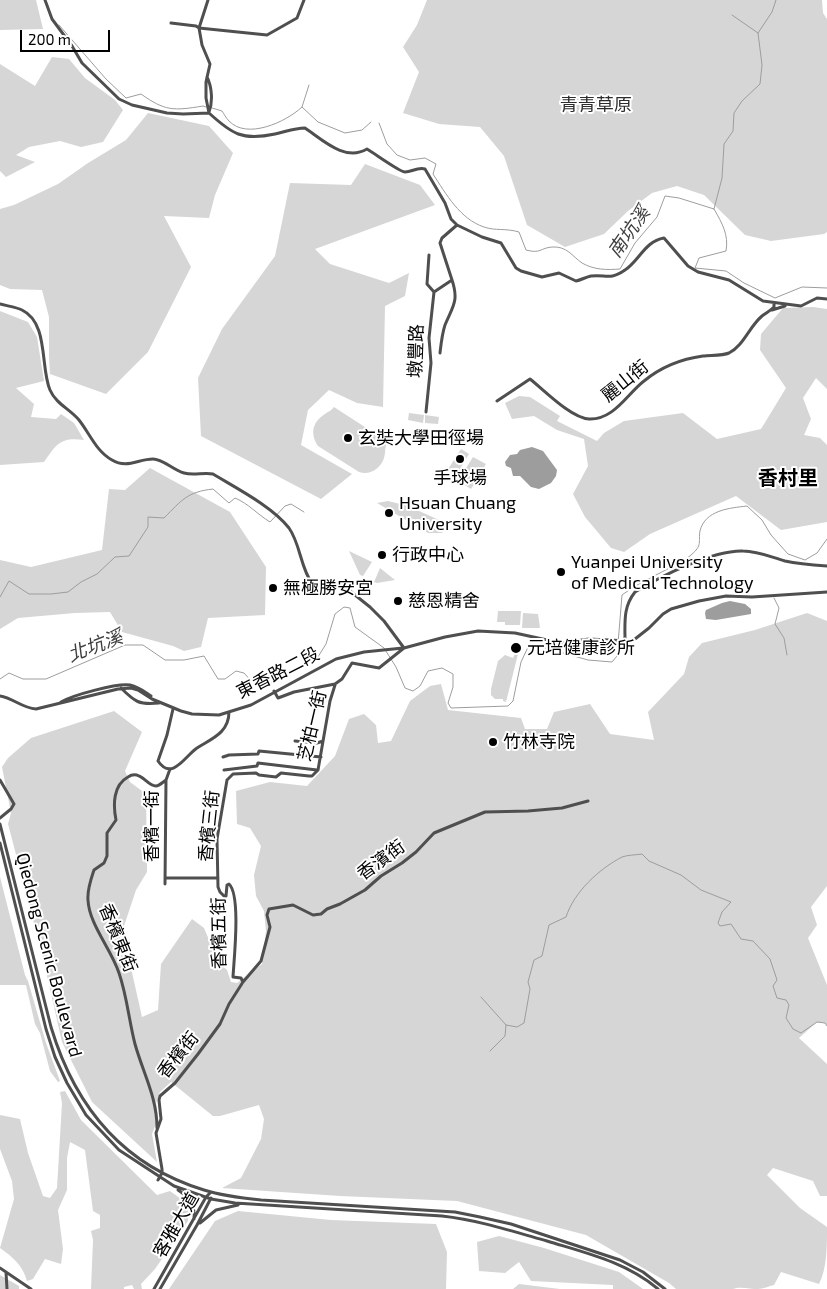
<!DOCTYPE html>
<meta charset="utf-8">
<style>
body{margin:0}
#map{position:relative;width:827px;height:1289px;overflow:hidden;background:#fff;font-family:"Exo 2",sans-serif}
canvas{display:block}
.scale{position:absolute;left:20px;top:30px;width:90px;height:22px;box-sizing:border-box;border:2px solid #000;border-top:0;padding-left:6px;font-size:15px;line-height:18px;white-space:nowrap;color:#000;-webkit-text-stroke:4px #fff;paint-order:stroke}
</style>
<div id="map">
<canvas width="827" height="1289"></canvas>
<div class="scale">200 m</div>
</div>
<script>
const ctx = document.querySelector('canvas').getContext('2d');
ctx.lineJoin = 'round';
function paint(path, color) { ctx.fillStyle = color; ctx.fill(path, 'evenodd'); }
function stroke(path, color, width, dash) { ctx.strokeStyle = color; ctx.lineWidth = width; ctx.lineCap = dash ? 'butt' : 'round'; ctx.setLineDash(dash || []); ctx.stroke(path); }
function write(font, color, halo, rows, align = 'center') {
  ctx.font = font + ' "Exo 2","Noto Sans TC",sans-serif'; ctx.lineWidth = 4; ctx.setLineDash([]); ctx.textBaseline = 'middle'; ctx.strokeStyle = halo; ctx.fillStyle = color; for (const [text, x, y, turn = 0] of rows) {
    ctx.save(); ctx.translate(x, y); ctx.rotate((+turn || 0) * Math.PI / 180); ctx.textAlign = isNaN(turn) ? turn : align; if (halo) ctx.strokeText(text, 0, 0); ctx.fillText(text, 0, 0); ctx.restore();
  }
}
paint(new Path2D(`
 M0 0H36L43 29 0 30Z
 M427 0H822L823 13 827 19V232L824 234 771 241 745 235 704 195 677 186 652 193 628 211 604 234 565 247 527 225 504 156 480 127 439 124 403 113 419 72 403 47 417 25Z
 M52 57 69 59 85 78 115 100 123 110 103 142 81 147 60 141 29 147 16 155 35 162 6 177 0 171V64L35 86Z
 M148 113 209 126 233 153 215 195 209 218 164 216 191 267 148 352 106 394 50 374 49 356V317L42 290 10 289 0 285V209L14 205 58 184 88 163 126 140Z
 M365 164 420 185 435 205 315 249 330 264 389 283 409 273 405 296 385 306 383 407 357 403 329 390 308 410 301 445 352 474 321 499 201 436 198 378 222 329 275 256 290 183 351 185Z
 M813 307 827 309V389L816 378 803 398 811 419 804 435 820 438 827 445V522L781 530 736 496 650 534 624 552 611 548 585 517 573 494 588 466 584 439 557 430 534 416 512 419 505 403 519 396 530 397 560 416 557 421 597 441 604 433 624 421 683 413 717 439 761 429 786 388 760 350 761 334 783 308Z
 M0 311 28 322 37 337 44 381 16 388 34 404 31 417 56 419 61 414 74 423 84 440C60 437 57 444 44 462L0 465Z
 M334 407 388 442C384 447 386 452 384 458 381 468 370 476 359 472L318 446C310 434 312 422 325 414 329 411 331 411 334 407Z
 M409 413 424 415 423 423 408 420Z
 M425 415 439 417 438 424 425 423Z
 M461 449 469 454 452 482 443 477Z
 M473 457 486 464 471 489 458 481Z
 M150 468 230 512 266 567 265 615 208 618 201 647 184 651 173 646 122 632 110 612 75 613 18 618 0 629V560L31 567 102 550 109 489 125 490Z
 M388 501 408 506 448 524 442 533H428L377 503Z
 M349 551 372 562 363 576 360 575Z
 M380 568 395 580 377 583 374 582Z
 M498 611H521L520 625H505V622H497Z
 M523 613 538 614 540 628H522Z
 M807 613 827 621V886L811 907 817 925 808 938 827 985V1025L825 1023 817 1022 799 1038 827 1064V1196H820L813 1181 773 1168 767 1175 800 1208 827 1227C827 1245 827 1269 819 1284L781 1272 774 1285C769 1286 763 1289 758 1289 750 1289 740 1286 733 1289H676L669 1283 586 1235 457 1201 340 1196 222 1188 241 1178 261 1139 264 1119 259 1105 220 1116H213L171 1082 160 1092 156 1103 158 1118 152 1134 157 1162 92 1102 62 1042 42 954 8 824 11 813 2 767 8 758 31 738 114 711 142 732 125 771 130 782 146 794 147 872 136 890 117 947 131 968 142 1017 158 1010 161 964 192 919 204 928 219 963 227 970 231 982 237 983 262 964 266 931 264 911 256 896 254 875 261 846 250 828 237 824 236 791 270 782 307 786 335 756 349 719 364 714 376 725 378 743 391 741 410 701 430 686 441 684 448 710 521 718 525 729H547L554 712 590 704 610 734 654 740 648 712 684 674 689 657 702 643 755 630Z
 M515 653 518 654 506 702 503 701V699H495L491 695V689L498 661 505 655 513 658Z
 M0 877 25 975 28 981 46 1043 60 1081 58 1082 50 1071 40 1033 35 1024 26 985H0Z
 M65 1091 81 1120 157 1195 170 1191 188 1204V1221L155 1269 141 1284 142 1289H134L132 1285 124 1287V1289H91L93 1240 91 1231 100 1228V1215L93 1211 85 1150 70 1142 67 1158V1190L58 1210 63 1249 61 1264 45 1259 33 1279 27 1281C23 1266 13 1257 0 1248L14 1199 12 1181 0 1149V1115L20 1119 28 1153 43 1196 50 1198 57 1188 62 1103 60 1092Z
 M238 1211 331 1220 436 1224 447 1252 446 1289H169L215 1221Z
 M499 1236 544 1248 619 1272 643 1289H613V1285L531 1281 519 1262 505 1273 479 1271 477 1242Z
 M0 1275 19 1286V1289H0Z
 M519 1284 560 1289H513Z`), '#d6d6d6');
paint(new Path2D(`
 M532 447 543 451 557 470 556 476 551 483 539 489 531 487 520 476H513L511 468 506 466 505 462 510 455 517 454 520 450Z
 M730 601 745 604 751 609V614L716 620 706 619 705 613 706 610 722 603Z`), '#9d9d9d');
stroke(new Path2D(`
 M732 15 758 33
 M59 25 106 79 126 98 141 94C165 111 173 111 203 106L206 107
 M302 107 309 85
 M212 108 222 111C224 114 226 118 229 121 247 140 286 122 302 107L318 122 345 133 362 130 371 122
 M379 123 387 144 397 155 410 160 425 158 436 164 433 174C446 194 460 219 484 227 495 231 506 228 519 232L526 250C541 254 540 248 552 247 567 246 572 256 582 263 594 270 607 270 620 269L635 243 657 217 665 196 679 198 714 209C722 223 729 235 726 251L699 258 695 268 726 271 744 283 775 298 802 287 827 288
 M714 209 722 178 724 144 733 131 734 113 742 101 760 84 762 65 758 33 772 12 776 0
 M0 597 9 581 29 594H51L68 592 81 582 97 574 115 557 129 556 148 527V517L164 518C182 500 187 492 213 489L229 503 235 498C249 504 257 514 270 522L285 506 291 504 304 512
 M774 598 779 608 775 624 784 638 787 655
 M0 679 9 673 23 679H46L125 645H143L165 660H184L204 656 218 679H225L236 671 244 673 253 683 265 686 316 660 326 644 335 614 344 607 350 608 355 627 384 648 396 667 405 688 413 691 420 686 428 671 442 668 453 674V687L448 703 451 708 508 706 513 701 521 662 529 645H535L588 660 612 662 617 656 622 595C638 583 657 575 675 565 680 562 687 559 691 555 703 545 698 542 700 531 705 510 730 508 747 506L762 520 771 535 788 554 805 560 817 553 827 539
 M481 997 506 1025 517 1027 524 1023 530 989 528 982 534 960 542 956 549 925 566 917C574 892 599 869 622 857 627 855 636 855 642 854L649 861 681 875 701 890 731 902 722 912 718 923 720 926 731 924 741 939 753 941 770 959 777 980 773 986 777 998 786 1000 789 1005 786 1018 793 1029 801 1033 817 1022 825 1023 827 1026
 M490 1051 505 1036 506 1025`), '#9d9d9d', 1);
stroke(new Path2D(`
 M45 0 52 19 72 46 82 63 119 99 132 105 167 113 183 114 209 113C232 134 242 141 275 134 285 132 294 128 305 128 323 140 345 162 367 149 374 153 400 172 405 172 412 172 417 167 425 169L445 203 451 219 457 225 482 237 501 243 516 268 521 271 542 277 559 273 576 281C581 280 586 277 591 276 606 274 609 281 625 270 639 261 645 241 664 238L688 266 698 272 729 280 763 301 801 306 817 298 827 299
 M208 0 199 28 202 45 210 64 206 82V98L209 113
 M171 23 196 26 199 28 267 35 297 18 304 0
 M207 77C212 87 213 102 209 112
 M429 255 427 284 434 292
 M0 304C7 306 16 307 22 310 49 323 40 367 50 390 56 404 70 409 79 420 90 434 96 451 112 460 127 469 138 459 153 459 163 459 173 470 184 473 194 476 203 472 213 474 236 488 273 507 289 528 301 545 300 568 313 585 323 588 330 577 340 583L370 607 384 621 404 648
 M772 310 785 306
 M440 353C441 344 442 334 445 325 453 306 459 301 452 280
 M497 401 530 379C544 390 571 418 589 419 614 420 627 394 644 381 661 367 681 359 703 356 710 355 722 356 729 353 744 345 749 327 762 316 766 313 770 311 774 307V303
 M426 412 431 363 429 338 434 292 452 280 440 243 442 238 457 225
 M625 641C625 622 623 607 635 592 661 576 713 550 743 551 758 551 771 557 785 561 799 564 813 565 827 566
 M121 688C135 702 139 705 159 703
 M274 691 278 698 294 692 335 684 342 679 352 663 379 668 404 648 445 637 478 631 515 633 561 643 589 639 629 641 635 639 649 628 663 614 671 609 699 601 726 596 752 597 827 592
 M0 696C13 698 22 708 36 709L118 689 131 688 138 690 152 699 181 711 192 714 219 715 251 705 336 659 364 652 403 648
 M61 702C73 695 117 683 130 685 139 687 145 692 151 696
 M173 709 167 735 158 761C172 782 186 755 197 748 211 739 229 733 229 712
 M295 741 317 743 323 741
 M223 757 229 755 258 754 259 751 321 757
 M224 770 257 766 258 763 317 770
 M0 780 14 804 11 809 0 818
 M0 824 51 1027C75 1107 122 1165 204 1190 223 1196 241 1198 261 1200L455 1212 480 1217 511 1224 620 1260 643 1272 665 1289
 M0 843 46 1029 55 1057 67 1083 86 1115 119 1150 174 1186 211 1199 235 1203 442 1216C478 1220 512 1231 547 1241 586 1253 626 1262 658 1289
 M165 878H218
 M165 884 166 780 170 769
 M243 982 241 978 233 977C234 959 241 895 229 884L227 885 226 896H224L220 892 218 887 217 839 227 780 233 774 256 773 259 775 276 777 281 773 309 776H312L318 770 330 701 335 685
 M157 1128C157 1097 143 1073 135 1044 129 1021 127 996 119 973 111 949 89 924 88 900 87 890 91 879 94 870L104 863 107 856V833L116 820C113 805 113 785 128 777 131 775 135 774 139 776 145 778 149 786 156 786 159 786 163 782 166 780
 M158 1180 162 1173V1169L156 1133 161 1119 159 1100 160 1096 175 1083 198 1054 220 1024 229 1004 243 982 261 961 270 927 267 915 269 909 293 905 313 915 321 914 327 909 340 904 365 890 381 876 402 863 416 852 434 833 485 812 528 811 562 808 588 801
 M178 1190C190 1198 195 1204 194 1219
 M200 1223 216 1210 238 1205
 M0 1268 31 1289
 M6 1272 7 1289
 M154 1289 206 1197 211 1192
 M160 1289 197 1225 211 1198`), '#4f4f4f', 3);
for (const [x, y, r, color] of [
 [348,438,5,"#000"],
 [460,459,5,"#000"],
 [389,513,5,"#000"],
 [382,555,5,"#000"],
 [561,572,5,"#000"],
 [273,588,5,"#000"],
 [398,601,5,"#000"],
 [516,648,6,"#000"],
 [493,742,5,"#000"]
]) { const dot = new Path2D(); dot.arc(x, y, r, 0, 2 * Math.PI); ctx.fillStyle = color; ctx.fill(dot); stroke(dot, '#fff', 2); }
write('18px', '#2d2d2d', '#fff', [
 ["青青草原",596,105]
]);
write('18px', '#000', '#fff', [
 ["墩豐路",416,351,-88],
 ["麗山街",625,381,-39],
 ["東香路二段",278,673,-27],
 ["芝柏一街",312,726,-77],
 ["香檳一街",152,826,-90],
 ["香檳三街",209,826,-84],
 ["香濱街",381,860,-36],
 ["香檳五街",219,933,-91],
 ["香檳東街",118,938,68],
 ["Qiedong Scenic Boulevard",49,955,75],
 ["香檳街",178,1055,-51],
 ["客雅大道",176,1225,-60]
]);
write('18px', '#000', '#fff', [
 ["玄奘大學田徑場",358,438],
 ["手球場",460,478,"center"],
 ["Hsuan Chuang",399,503],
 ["University",399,524],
 ["行政中心",392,555],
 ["Yuanpei University",571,562],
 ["of Medical Technology",571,583],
 ["無極勝安宮",283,588],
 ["慈恩精舍",408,601],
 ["元培健康診所",527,648],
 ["竹林寺院",503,742]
], 'left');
write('italic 19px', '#3e3e3e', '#fff', [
 ["南坑溪",629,232,-55],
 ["北坑溪",95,646,-21]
]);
write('bold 20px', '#000', '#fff', [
 ["香村里",788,478]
]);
</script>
